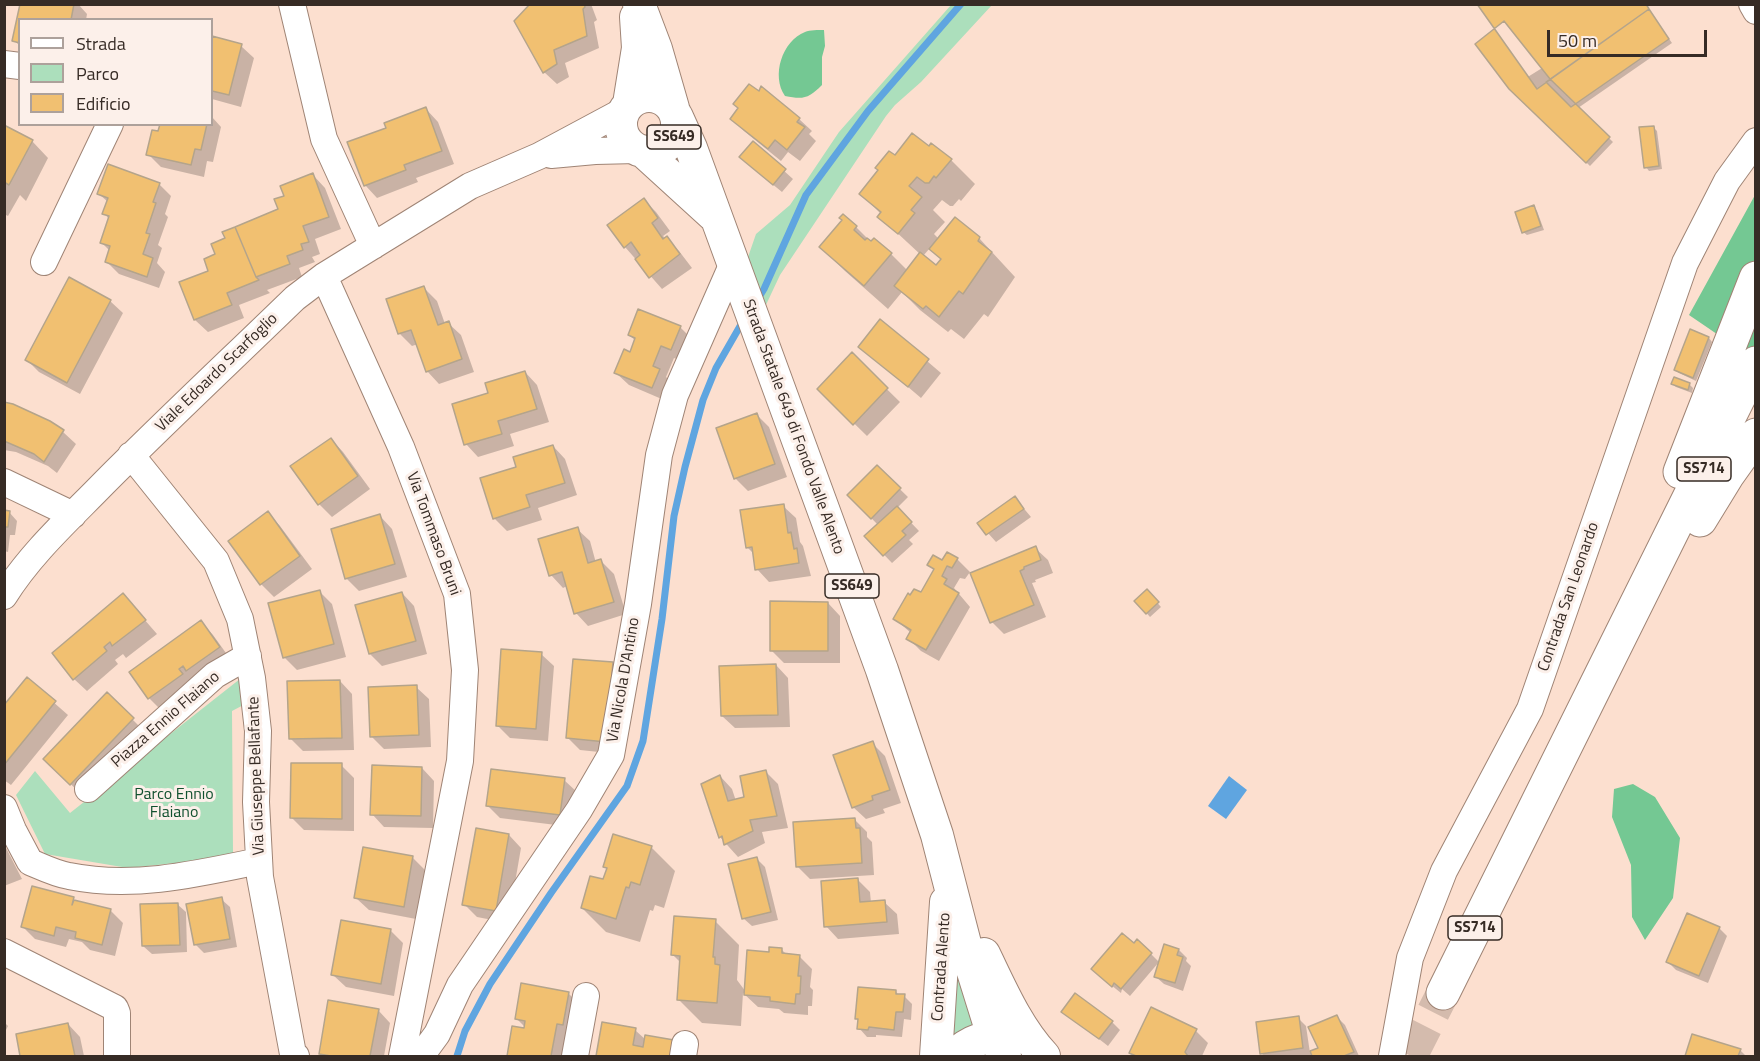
<!DOCTYPE html>
<style>
body{margin:0}
#map{position:relative;width:1760px;height:1061px;overflow:hidden;background:#fcdfcf;font-family:"Titillium Web",sans-serif}
canvas{display:block}
.frame{position:absolute;inset:0;border:6px solid #362b25;pointer-events:none}
.legend{position:absolute;left:18px;top:18px;width:195px;height:108px;box-sizing:border-box;background:#fcf0ea;border:2px solid #ada19b;margin:0;padding:8px 10px;list-style:none;font-size:18px;color:#362b25}
.legend li{display:flex;align-items:center;gap:12px;height:30px}
.legend b{width:30px;border:2px solid #ada19b}
.scale{position:absolute;left:1547px;top:30px;width:160px;height:27px;box-sizing:border-box;border:3px solid #362b25;border-top:0;padding-left:8px;font-size:18px;line-height:21px;white-space:nowrap;color:#362b25;-webkit-text-stroke:4px #fcf0ea;paint-order:stroke}
</style>
<div id="map">
<canvas width="1760" height="1061"></canvas>
<div class="frame"></div>
<ul class="legend">
<li><b style="height:8px;background:#fff"></b>Strada</li>
<li><b style="height:16px;background:#acdfbc"></b>Parco</li>
<li><b style="height:16px;background:#f1c071"></b>Edificio</li>
</ul>
<div class="scale">50 m</div>
</div>
<script>
const ctx = document.querySelector('canvas').getContext('2d');
ctx.lineJoin = 'round';
function paint(path, color) { ctx.fillStyle = color; ctx.fill(path, 'evenodd'); }
function stroke(path, color, width, dash) { ctx.strokeStyle = color; ctx.lineWidth = width; ctx.lineCap = dash ? 'butt' : 'round'; ctx.setLineDash(dash || []); ctx.stroke(path); }
function write(font, color, halo, rows, align = 'center') {
  ctx.font = font + ' "Titillium Web",sans-serif'; ctx.lineWidth = 6; ctx.setLineDash([]); ctx.textBaseline = 'middle'; ctx.strokeStyle = halo; ctx.fillStyle = color; for (const [text, x, y, turn = 0] of rows) {
    ctx.save(); ctx.translate(x, y); ctx.rotate((+turn || 0) * Math.PI / 180); ctx.textAlign = isNaN(turn) ? turn : align; if (halo) ctx.strokeText(text, 0, 0); ctx.fillText(text, 0, 0); ctx.restore();
  }
}
paint(new Path2D(`
 M951 5H992L921 82 895 105 886 116 780 275 765 307 747 260 756 234 790 205 839 132Z
 M245 675 251 701 232 711 233 854 204 860 128 868 45 854 16 795 35 771 70 813Z
 M954 959 979 1031 952 1046Z`), '#acdfbc');
paint(new Path2D(`
 M824 30 825 46 822 57V85C809 98 804 100 785 96 771 76 782 41 805 32 810 30 818 30 824 30Z
 M1755 195V360L1689 315Z
 M1633 784 1655 797 1680 838 1673 898 1645 940 1632 917 1631 865 1612 817 1614 789Z`), '#74c893');
paint(new Path2D(`
 M1229 776 1247 790 1226 819 1208 806Z`), '#5fa5e0');
paint(new Path2D(`
 M22 4H78L87 14 86 20H20V46L14 40Z
 M532 4H591L597 20 594 22 599 48 565 63 569 77 557 84 544 72Z
 M1645 4 1672 43 1578 108 1613 142 1590 166 1510 88Z
 M212 38 241 46 254 58 241 107 212 99Z
 M426 109 438 122 454 164 416 178 418 182 377 198 365 185 388 128Z
 M212 117 221 127 213 162 207 161 204 177 161 167 148 154 162 124H212Z
 M732 119H799L812 131 809 134 816 141 800 161 788 152 781 161 744 131Z
 M4 127 32 141 48 158 26 201 20 195 8 216 4 214Z
 M1653 127 1657 131 1662 169 1649 171 1646 167Z
 M753 143 793 179 782 192 749 165Z
 M895 157 951 160 975 184 961 201 959 199 953 206H950L942 200 933 210 945 222 934 234 939 239 979 238 1015 277 988 317 984 314 964 339 951 329 948 332 920 310 902 292 888 309 845 271 821 247 856 227 872 243 891 254 908 271 921 255 879 216 881 214 861 194ZM930 248 942 260 936 267 923 256Z
 M313 175 325 188 341 229 315 239 320 254 312 257 315 262 299 268 302 277 267 290 270 293 239 305 244 318 208 332 195 320 181 283 210 272 217 255 280 210 286 197Z
 M159 184 171 196 165 214 168 217 158 245 162 248 157 263 165 272 159 288 119 274 107 262 110 251 101 242 109 219 104 213 108 202 99 194Z
 M644 200 656 212 670 231 663 236 679 251 692 268 662 289 625 247Z
 M1533 207 1537 211 1544 230 1527 235 1523 232Z
 M424 288 437 301 445 324 448 323 461 335 474 372 439 384 427 371 418 344 412 346 400 334 388 300Z
 M110 301 123 313 80 394 39 372 26 359Z
 M880 321 941 373 921 398 860 346Z
 M680 327 693 340 684 362 674 358 666 377 671 382 664 400 629 385 616 373 631 354 636 341 629 335Z
 M1709 338 1712 342 1696 381 1679 373 1675 370Z
 M852 355 900 402 867 436 819 389Z
 M525 372 537 385 549 422 510 434 514 446 478 457 466 444 490 394Z
 M1675 379 1690 385 1693 388 1692 393 1676 387 1673 384Z
 M4 404 49 422 63 432 76 444 57 473 48 466 16 452 4 450Z
 M757 415 769 427 787 477 748 491 735 478Z
 M331 439 343 452 370 489 332 517 319 504 293 467Z
 M553 446 565 459 577 495 538 508 542 520 507 531 494 518Z
 M877 467 908 497 897 508 919 531 909 540 913 544 892 563 866 536 878 525 849 495Z
 M1015 498 1031 517 996 542 979 523Z
 M783 506 796 518 800 542 803 546 811 576 769 582 757 569 754 554 748 548Z
 M4 511 9 512 17 521 15 535H10L8 552 4 551Z
 M268 513 280 526 312 569 274 597 261 584 230 541Z
 M380 516 392 529 407 577 359 591 346 578Z
 M577 529 590 541 596 563 601 561 614 574 626 614 588 626 576 613 567 586 563 588 551 575Z
 M1035 548 1048 560 1053 573 1035 580 1036 582 1032 583 1046 617 1004 634 992 622 972 574Z
 M957 559 970 572 965 579 960 578 954 588 970 607 939 661 921 651 908 638 911 633 895 619 921 594 935 571 929 565Z
 M319 591 332 604 346 657 297 670 284 657Z
 M1147 591 1161 607 1150 617 1136 601Z
 M402 593 414 606 427 654 382 666 370 654Z
 M123 595 157 634 126 658 123 654 115 660 118 664 87 691 74 679Z
 M828 603 840 616V663H784L771 650Z
 M201 622 213 635 231 660 162 711 149 698 131 672Z
 M541 654 554 666 548 741 510 738 497 725Z
 M612 664 625 676 618 754 580 750 567 737Z
 M776 665 788 678 790 727 735 728 722 716Z
 M27 679 68 715 11 785 4 780V707Z
 M340 681 352 694 354 750 303 751 290 738Z
 M416 687 429 699 431 747 384 749 372 737Z
 M107 694 145 732 84 797 45 759Z
 M872 743 885 756 901 803 883 809 885 813 866 819 853 807Z
 M341 765 354 778V831L304 830 292 818Z
 M422 768 434 781 433 828 384 827 372 814Z
 M766 772 778 784 788 828 762 832 765 843 738 857 720 837V776L732 789 736 801 746 798Z
 M564 780 577 792 572 827 500 818 488 806Z
 M854 819 867 832V837L872 842 874 875 810 879 797 866Z
 M509 835 521 848 508 923 477 917 464 904Z
 M4 844 22 879 4 886Z
 M651 847 675 871 664 908 655 905 653 911 650 910 640 942 606 932 582 908 604 881 608 870 605 867Z
 M412 857 425 870 416 919 369 910 356 898Z
 M757 859 765 867 778 920 752 926 743 918Z
 M858 880 870 892 871 903 884 902 897 914 899 934 838 939 826 926Z
 M73 899 76 902 111 911 123 923 115 956 90 950 82 942 69 939 66 947 35 939 23 927Z
 M221 899 230 907 237 947 204 953 196 945Z
 M177 904 186 912 187 952 152 954 143 946Z
 M715 921 739 945 737 980 746 992 770 953 782 950 787 955 799 956 812 969 810 987 813 990 812 1006H808V1015L784 1013 779 1009 758 1007 743 993 741 1026 702 1023 678 999 681 963 673 955Z
 M1719 928 1727 936 1708 983 1676 970 1668 962Z
 M390 930 403 943 394 996 346 987 333 975Z
 M1134 945 1151 954 1159 962 1130 996 1122 989 1121 993 1101 977Z
 M1179 950 1187 958 1186 961 1191 966 1183 991 1164 984 1155 976Z
 M896 992 899 995 904 996 912 1004 911 1020 904 1019 902 1037 876 1035V1037H867L859 1028V1021L857 1018Z
 M568 993 592 1017 579 1056H509L513 1028 528 1030 516 1018Z
 M378 1010 390 1023 384 1056H323L320 1054Z
 M1063 1011 1112 1022 1120 1030 1108 1046Z
 M1337 1017 1345 1025 1359 1056H1265L1262 1054 1298 1018 1306 1026 1310 1053 1320 1049Z
 M4 1022 8 1026 4 1034Z
 M68 1024 80 1037 84 1056H22L17 1035Z
 M603 1024 635 1030 646 1040 688 1056H597Z
 M1196 1031 1208 1043 1202 1056H1134L1131 1053Z
 M1693 1035 1740 1050 1746 1056H1686Z`), '#0003');
stroke(new Path2D(`
 M756 302 764 289 806 195 868 111 961 4
 M457 1056 465 1031 490 984 551 893 627 786 643 741 662 619 674 516 685 467 703 400 716 368 743 321`), '#5fa5e0', 7);
const building = new Path2D(`
 M20 4H74L71 20H20V43L12 41Z
 M530 4H584L585 7 583 9 587 36 554 50 557 64 543 73 514 21Z
 M1477 4H1646L1649 9 1537 89Z
 M1649 9 1669 39 1571 107 1546 82Z
 M1504 21 1550 79 1610 137 1586 163 1509 89 1475 44Z
 M212 36 242 44 229 95 212 91Z
 M749 84 759 91 761 86 800 118 797 122 805 127 787 150 775 140 768 149 730 119 738 108 733 104Z
 M426 107 442 151 404 165 406 170 364 186 347 142 386 128 384 123Z
 M160 124H207L201 150 195 149 191 165 146 155 152 130 158 131Z
 M4 125 33 140 9 185 4 182Z
 M1654 126 1659 166 1644 168 1639 127Z
 M912 133 929 146 931 143 952 159 936 178 934 176 929 183H925L917 177 909 186 922 197 911 210 915 213 898 234 877 217 881 212 859 194 878 170 875 168 889 151 895 155Z
 M753 141 786 169 773 185 739 157Z
 M108 164 160 183 153 202 156 203 146 233 150 234 143 254 153 258 147 277 105 262 110 246 100 243 109 216 102 214 108 198 97 194Z
 M313 173 329 217 303 226 309 242 301 244 303 250 287 256 290 264 256 277 235 227 278 209 274 199 284 196 280 186Z
 M644 198 658 218 652 223 663 239 667 236 680 254 649 278 635 259 640 255 631 242 624 248 607 225Z
 M1534 205 1541 226 1522 233 1515 212Z
 M843 214 857 226 854 230 865 240 867 238 871 241 874 238 892 253 864 286 819 247 842 220 839 218Z
 M955 217 980 237 978 241 992 252 963 294 959 291 939 317 926 306 923 309 894 286 920 252 936 265 941 259 929 249Z
 M235 227 256 277 259 280 227 293 232 305 194 320 179 282 208 271 204 259 215 254 211 244 225 238 222 232Z
 M69 277 111 300 67 383 25 360Z
 M424 286 438 325 449 321 462 359 426 372 411 330 398 334 386 299Z
 M638 309 681 326 671 350 661 346 653 366 660 369 652 388 614 373 624 349 630 352 635 338 628 335Z
 M880 319 929 359 908 387 858 347Z
 M1690 329 1709 337 1693 378 1674 370Z
 M852 352 888 388 853 425 817 389Z
 M525 371 537 409 498 421 502 434 464 445 452 404 488 393 485 383Z
 M1674 377 1690 383 1688 390 1671 384Z
 M4 402 13 404 50 421 64 430 44 462 34 454 4 441Z
 M757 413 775 464 734 479 716 428Z
 M331 438 358 476 318 505 290 466Z
 M553 445 565 483 526 495 530 507 493 519 480 478 516 467 513 457Z
 M877 465 901 488 871 519 847 495Z
 M1015 496 1024 509 986 535 977 523Z
 M784 504 788 533 791 532 794 549 797 548 799 563 755 570 752 547 746 548 740 510Z
 M897 506 912 522 902 531 906 535 883 556 864 536Z
 M4 510 10 511 8 527H4Z
 M268 511 300 556 260 585 228 541Z
 M380 514 395 564 345 579 331 529Z
 M578 527 588 563 601 559 614 602 574 614 562 572 549 576 538 539Z
 M1036 546 1041 560 1024 567V569L1020 571 1034 605 990 623 970 573Z
 M947 552 958 558 952 568 947 566 942 576 947 579 944 584 959 593 926 650 906 639 911 630 893 619 908 593 910 595 914 589 921 592 934 569 927 565 933 555 942 560Z
 M1147 589 1159 602 1146 614 1134 601Z
 M320 590 334 644 283 658 268 603Z
 M402 592 416 641 369 654 355 605Z
 M123 593 146 620 112 646 110 642 104 647 107 651 73 680 52 653Z
 M770 601 828 602V651H770Z
 M201 620 220 647 186 671 183 666 179 669 183 674 148 699 129 672Z
 M501 649 542 652 536 729 496 726Z
 M573 659 613 662 606 742 566 738Z
 M776 664 778 715 721 716 719 666Z
 M27 677 56 701 4 765V705Z
 M340 680 342 738 289 739 287 681Z
 M417 685 419 735 370 737 368 687Z
 M107 692 134 718 70 785 43 759Z
 M873 741 890 790 872 796 873 800 852 808 833 755Z
 M291 763H342V819L290 818Z
 M372 765 422 767 421 816 370 815Z
 M491 769 565 778 560 815 486 806Z
 M766 770 777 816 750 820 753 831 724 845 722 836 719 838 701 784 720 775 728 801 744 797 740 776Z
 M855 818 856 828H860L862 863 796 867 793 822Z
 M476 828 509 834 496 911 462 905Z
 M613 834 652 846 640 885 631 882 629 888 626 887 616 919 581 908 590 876 603 879 607 868 603 867Z
 M363 847 413 856 404 907 354 898Z
 M757 857 771 912 742 919 728 864Z
 M858 878 860 902 885 900 887 922 824 927 821 881Z
 M32 886 74 897 72 905 74 900 111 909 102 945 75 938 76 932 56 927 54 936 21 927Z
 M222 897 230 939 194 945 186 904Z
 M178 903 180 945 142 946 140 904Z
 M1687 913 1720 927 1699 976 1666 962Z
 M674 916 716 919 713 957H715V964L720 965 717 1003 677 1000 680 956 671 955Z
 M341 920 391 929 381 984 331 975Z
 M1122 933 1134 943 1137 939 1152 953 1121 989 1114 983 1112 987 1091 969Z
 M1164 944 1179 949 1177 955 1183 957 1175 983 1154 977Z
 M769 947 782 948V953L800 955 798 976H801L800 994H796L795 1004 770 1001V997L744 995 747 950 769 952Z
 M521 983 569 992 563 1025 557 1024 551 1056H507L512 1026 524 1028 525 1021 515 1019Z
 M858 987 896 990V994H905L903 1012H896L894 1030 869 1027 868 1030 857 1029 858 1019H855Z
 M1075 993 1113 1021 1099 1039 1061 1012Z
 M328 1000 379 1009 370 1056H331L319 1054Z
 M1151 1007 1197 1029 1185 1052 1188 1056H1136L1129 1053Z
 M1337 1015 1354 1052 1344 1056H1312L1310 1051 1318 1048 1308 1027Z
 M1299 1016 1303 1048 1260 1054 1256 1022Z
 M602 1022 636 1028 633 1045 643 1047 645 1035 674 1040 672 1056H596Z
 M68 1023 75 1056H20L16 1034Z
 M1692 1034 1741 1049 1738 1056H1685Z`);
paint(building, '#f1c071');
stroke(building, '#b4a48b', 1.5);
stroke(new Path2D(`
 M1411 1056 1443 993`), '#d4bbad', 33, [33, 16]);
const minor = new Path2D(`
 M292 4 324 139 373 246
 M1752 4 1756 11
 M4 64 20 66
 M551 155 595 151 637 150
 M44 262 110 124
 M324 276 401 447 457 594 465 670 460 761 402 1056
 M131 455 216 561 240 619 252 678 258 731 256 802 260 877 293 1054 296 1056
 M4 482 73 515
 M4 596C31 553 69 519 104 483 167 420 231 360 295 298L324 276 470 186 539 156 623 111
 M88 789 215 675 248 656
 M4 808 13 830 30 862C42 867 56 874 69 876 133 889 197 874 259 861
 M4 952 115 1008 117 1013V1056
 M421 1056 437 1034 460 985 579 810 611 755 638 604 659 455 675 395 733 263
 M575 1056 586 996
 M683 1056 685 1044
 M1392 1056 1410 958 1444 871 1530 709 1685 263 1727 181 1756 141`);
const major = new Path2D(`
 M639 4 656 49 673 108
 M621 124a28 28 0 1 1 56 0a28 28 0 1 1-56 0Z
 M629 104 638 48 636 17
 M677 117 691 148 882 670 937 835 969 959 993 1036 1005 1056
 M645 153 713 215
 M984 954C1001 989 1017 1027 1044 1056
 M936 1056 946 902
 M954 1056C968 1041 993 1032 1013 1036`);
const highway = new Path2D(`
 M1680 472 1756 278
 M1700 520 1727 476 1756 435
 M1443 993 1756 363`);
stroke(minor, '#9f8475', 28);
stroke(major, '#9f8475', 34);
stroke(highway, '#9f8475', 35);
stroke(minor, '#fff', 26);
stroke(major, '#fff', 32);
stroke(highway, '#fff', 33);
for (const [x, y, w] of [
 [674,137,54],
 [1704,469,54],
 [852,586,54],
 [1475,928,54]
]) { const box = new Path2D(); box.roundRect(x - w / 2, y - 12, w, 24, 4.5); ctx.fillStyle = '#fcf0ea'; ctx.fill(box); stroke(box, '#362b25', 1.5); }
write('bold 15px', '#362b25', null, [
 ["SS649",674,137],
 ["SS714",1704,469],
 ["SS649",852,586],
 ["SS714",1475,928]
]);
write('16px', '#362b25', '#fcf0ea', [
 ["Viale Edoardo Scarfoglio",217,373,-44],
 ["Strada Statale 649 di Fondo Valle Alento",793,427,70],
 ["Via Tommaso Bruni",433,534,70],
 ["Contrada San Leonardo",1569,597,-71],
 ["Via Nicola D'Antino",624,680,-80],
 ["Piazza Ennio Flaiano",166,720,-41],
 ["Via Giuseppe Bellafante",257,776,-92],
 ["Contrada Alento",942,967,-86]
]);
write('16px', '#11512f', '#fcf0ea', [
 ["Parco Ennio",174,795],
 ["Flaiano",174,813]
]);
</script>
